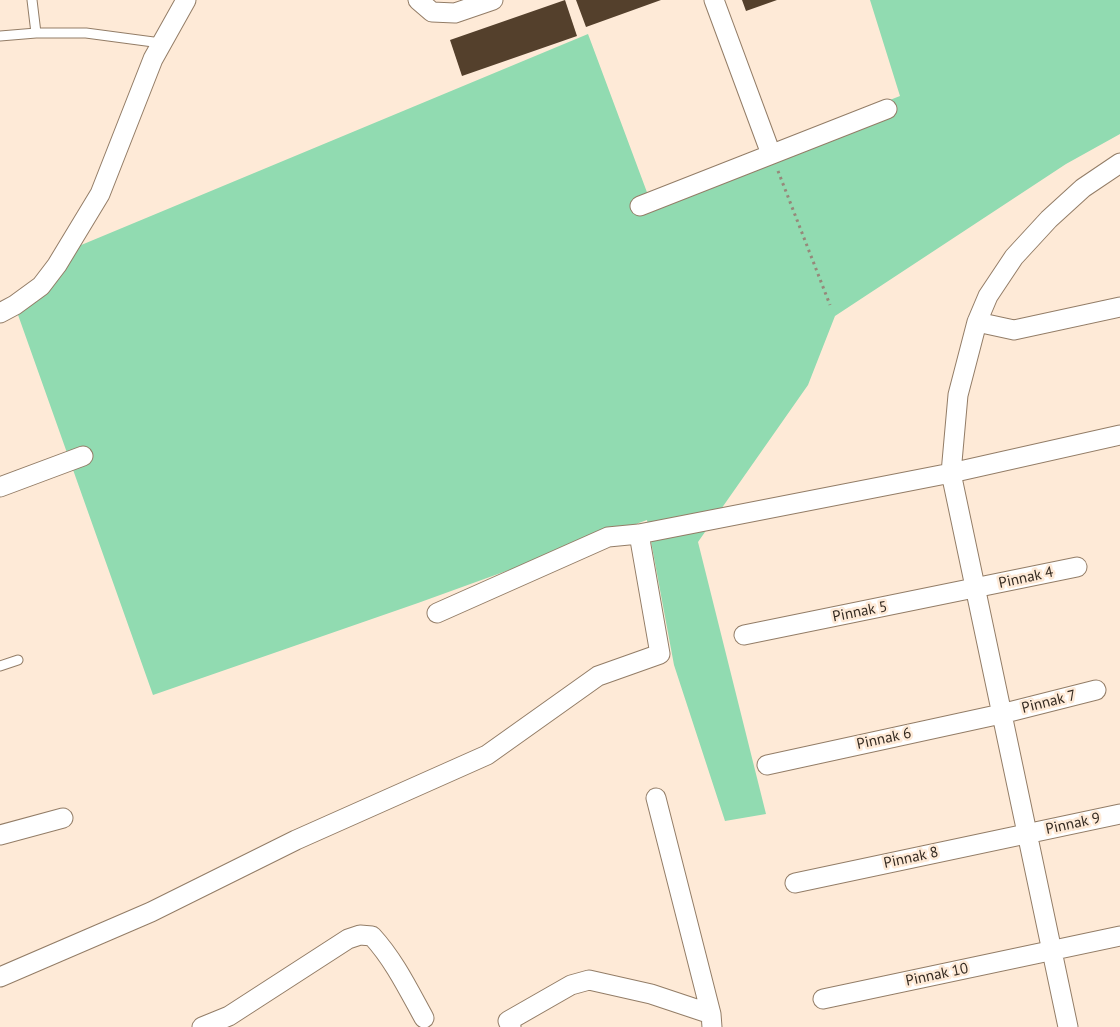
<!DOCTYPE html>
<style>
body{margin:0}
canvas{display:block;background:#feead7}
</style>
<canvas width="1120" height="1027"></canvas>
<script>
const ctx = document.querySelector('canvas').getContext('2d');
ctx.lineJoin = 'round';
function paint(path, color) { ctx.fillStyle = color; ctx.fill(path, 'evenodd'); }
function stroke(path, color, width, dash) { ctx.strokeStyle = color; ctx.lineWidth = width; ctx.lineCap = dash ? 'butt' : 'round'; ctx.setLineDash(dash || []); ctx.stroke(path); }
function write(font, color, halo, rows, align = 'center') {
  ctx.font = font + ' "PT Sans",sans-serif'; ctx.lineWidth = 5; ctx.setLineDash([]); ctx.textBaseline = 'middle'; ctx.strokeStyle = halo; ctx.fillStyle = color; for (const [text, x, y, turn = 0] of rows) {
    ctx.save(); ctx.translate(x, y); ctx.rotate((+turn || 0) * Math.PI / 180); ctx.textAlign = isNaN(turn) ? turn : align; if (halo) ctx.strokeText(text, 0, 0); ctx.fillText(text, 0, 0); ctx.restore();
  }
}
paint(new Path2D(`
 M870 0H1120V134L1066 164 835 316 808 385 698 542 766 814 725 821 674 665 647 520 418 603 153 695 17 312 74 248 588 34 648 195 900 96Z`), '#91dbb1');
paint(new Path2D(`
 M565 0 577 36 462 76 450 40Z
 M576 0H661L586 27Z
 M742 0H777L746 11Z`), '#54402c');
const service = new Path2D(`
 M32 0 36 33
 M0 36 36 33H86L161 43
 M0 666 18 660`);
const minor = new Path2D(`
 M418 0 432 12 455 13 493 0
 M714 0 771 154
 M640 206 887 109
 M0 313 15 305 41 286 57 265 100 194 153 59 186 0
 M977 322 1014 330 1120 307
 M0 487 83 456
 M437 613 608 537 639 534 951 473 1120 435
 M744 635 1077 567
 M767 765 1001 714 1096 690
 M656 798 711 1014
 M0 835 63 818
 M795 883 1120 814
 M0 977 151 912 296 840 487 755 598 676 660 654 639 534
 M823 999 1120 936
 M202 1027 229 1016 348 939 360 935 372 936C394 960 408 989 424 1018
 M511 1027 508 1021 571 985 589 980 651 994 711 1014 712 1027
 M1068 1027 951 473 958 395 977 322 988 296 1014 257 1049 219 1083 188 1120 163`);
stroke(service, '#937d67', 11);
stroke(minor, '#937d67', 21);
stroke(new Path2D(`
 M778 171 830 305`), '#96887a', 3, [2.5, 4]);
stroke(service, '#fff', 9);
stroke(minor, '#fff', 19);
write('15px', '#332920', '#feead7', [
 ["Pinnak 4",1026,578,-12],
 ["Pinnak 5",860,612,-11],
 ["Pinnak 7",1049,702,-14],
 ["Pinnak 6",884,739,-12],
 ["Pinnak 9",1073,824,-12],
 ["Pinnak 8",911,858,-12],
 ["Pinnak 10",937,975,-12]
]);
</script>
